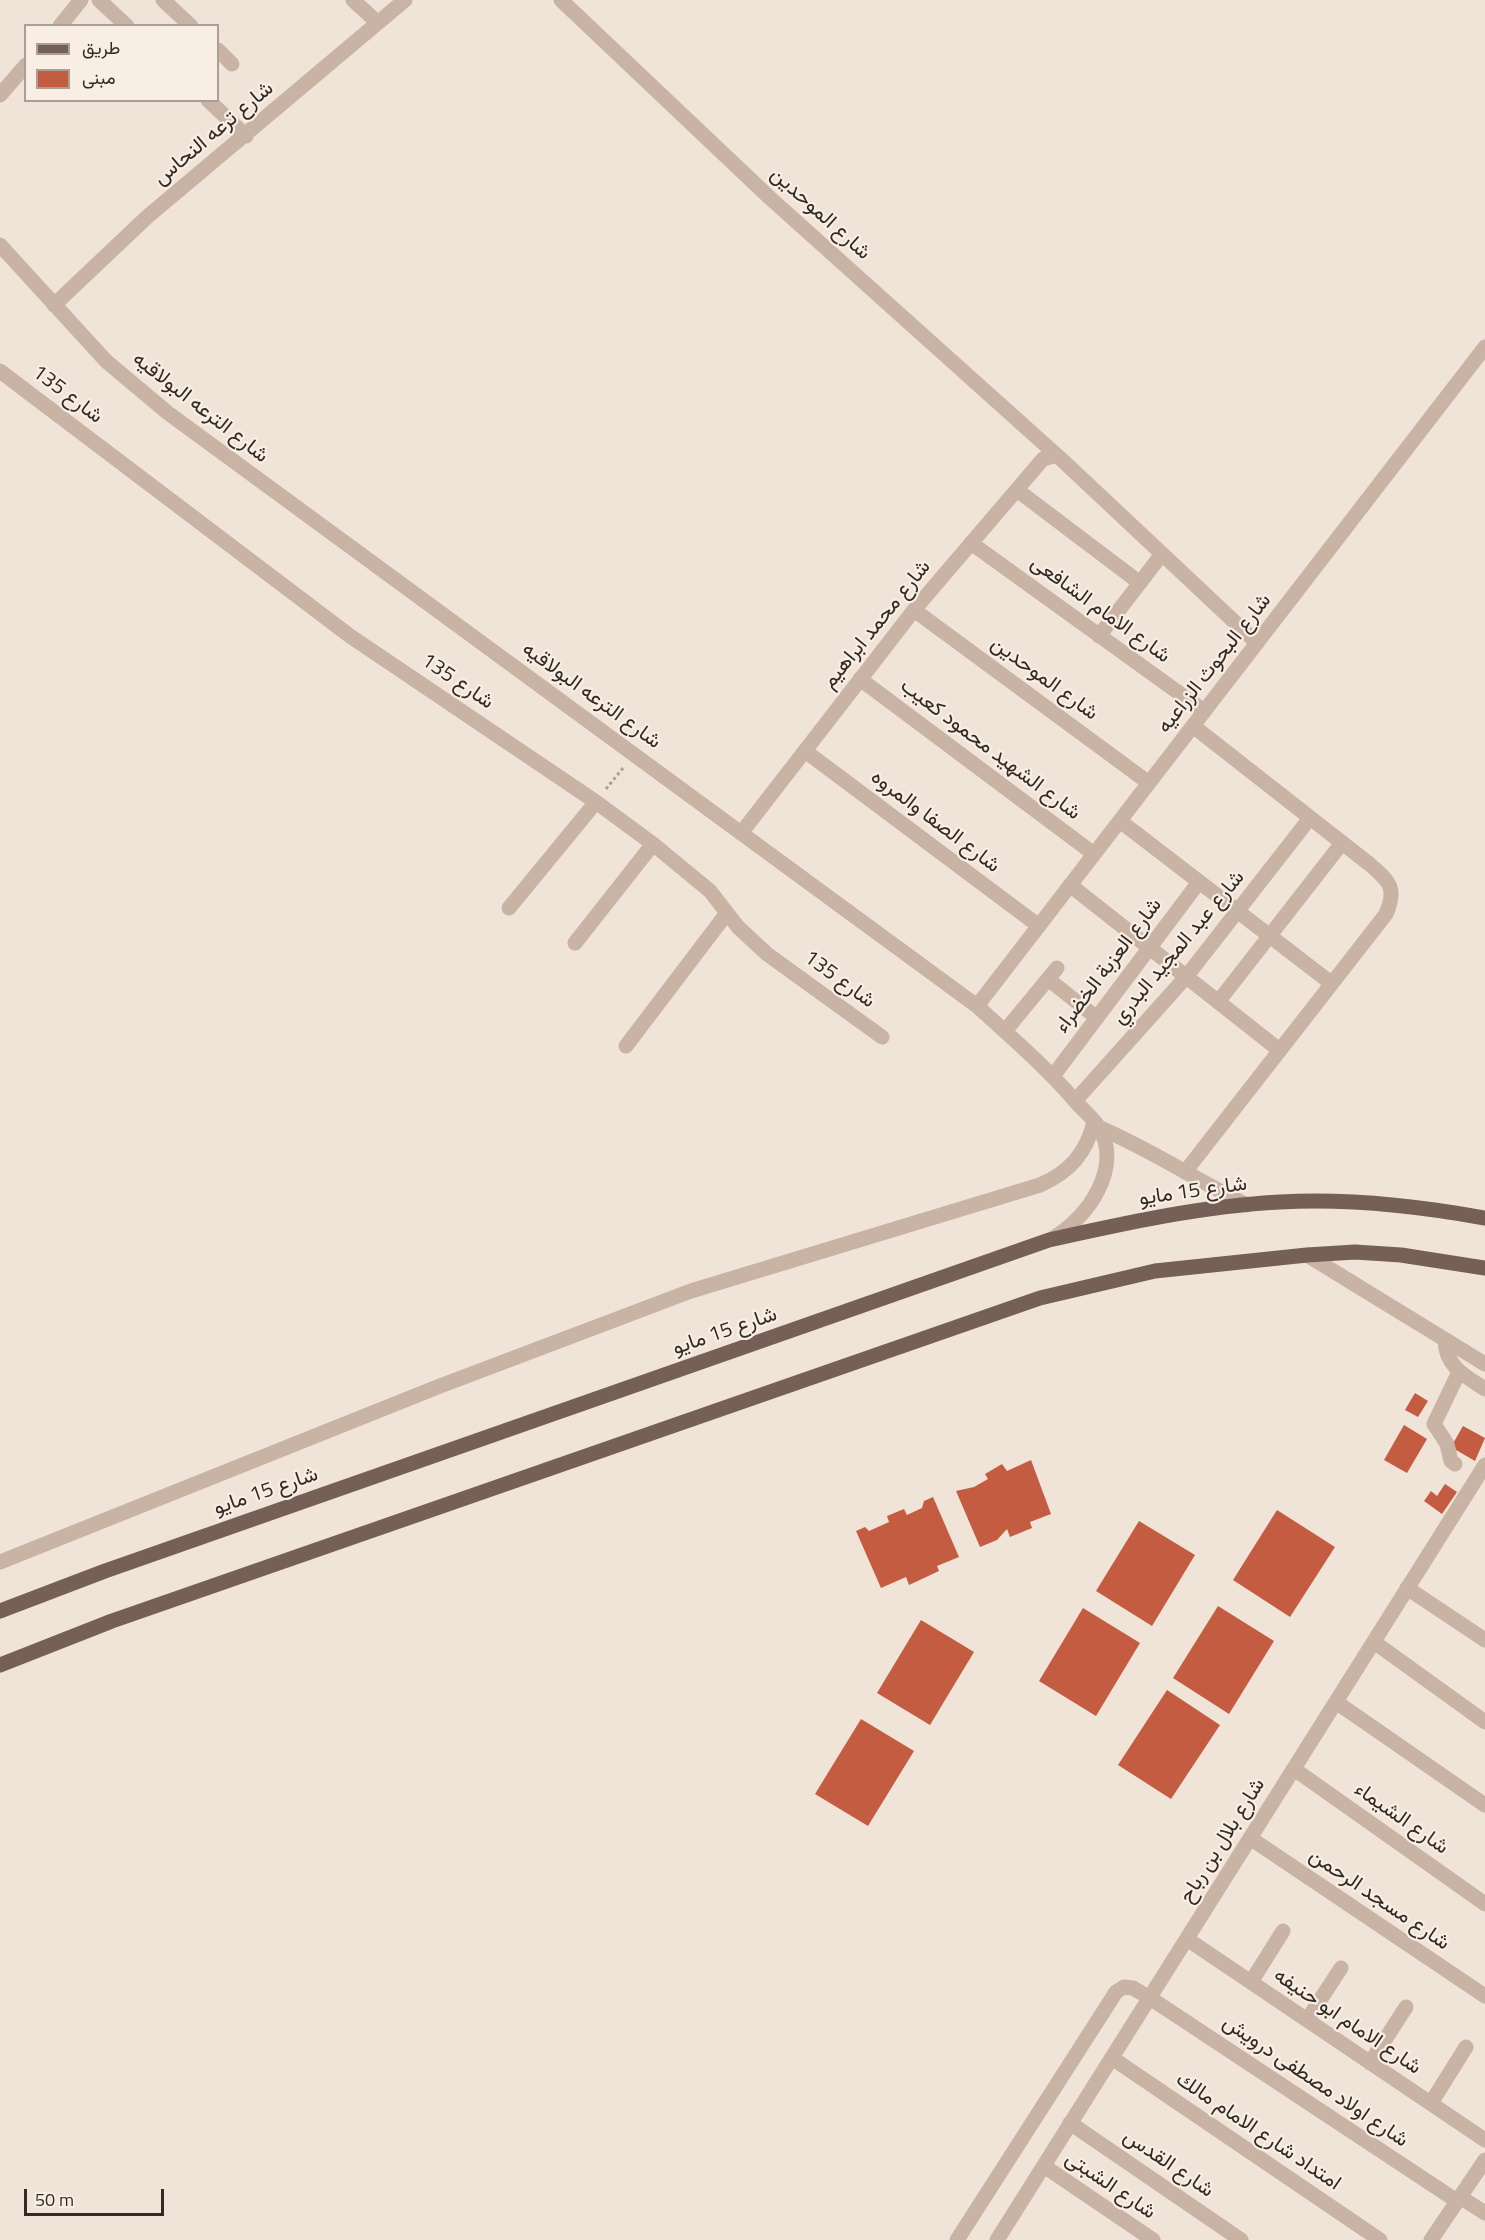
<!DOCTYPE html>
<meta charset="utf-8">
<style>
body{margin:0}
#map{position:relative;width:1485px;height:2240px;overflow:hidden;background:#f0e3d7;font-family:"Titillium Web",Vazirmatn,sans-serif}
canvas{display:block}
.legend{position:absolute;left:24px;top:24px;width:195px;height:78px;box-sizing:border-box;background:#f8eee3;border:2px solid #a99f97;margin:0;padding:8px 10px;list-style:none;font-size:18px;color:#332925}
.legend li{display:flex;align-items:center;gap:12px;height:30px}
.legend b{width:30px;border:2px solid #a99f97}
.scale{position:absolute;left:24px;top:2189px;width:140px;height:27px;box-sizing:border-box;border:3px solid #332925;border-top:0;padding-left:8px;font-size:18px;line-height:21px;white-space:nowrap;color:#332925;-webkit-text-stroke:4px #f8eee3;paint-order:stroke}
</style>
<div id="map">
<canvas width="1485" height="2240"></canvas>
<ul class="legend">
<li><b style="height:8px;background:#755f56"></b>طريق</li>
<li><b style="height:16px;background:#c45c41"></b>مبنى</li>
</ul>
<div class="scale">50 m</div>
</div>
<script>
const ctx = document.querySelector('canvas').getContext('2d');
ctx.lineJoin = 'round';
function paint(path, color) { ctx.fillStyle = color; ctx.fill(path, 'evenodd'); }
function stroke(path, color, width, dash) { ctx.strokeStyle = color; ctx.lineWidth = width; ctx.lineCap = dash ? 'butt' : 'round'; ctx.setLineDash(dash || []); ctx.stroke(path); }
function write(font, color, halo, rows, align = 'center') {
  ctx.font = font + ' "Titillium Web",Vazirmatn,sans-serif'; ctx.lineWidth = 4.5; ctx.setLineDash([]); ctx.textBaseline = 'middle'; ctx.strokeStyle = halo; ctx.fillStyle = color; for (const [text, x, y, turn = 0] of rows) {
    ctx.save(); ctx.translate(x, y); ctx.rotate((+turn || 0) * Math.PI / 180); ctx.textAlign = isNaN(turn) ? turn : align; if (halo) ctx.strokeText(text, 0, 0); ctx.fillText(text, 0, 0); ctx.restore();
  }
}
paint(new Path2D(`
 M1415 1393 1428 1401 1418 1417 1405 1410Z
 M1404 1425 1427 1439 1407 1473 1384 1460Z
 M1463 1426 1485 1438 1475 1461 1451 1447Z
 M1031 1460 1051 1514 1030 1522 1032 1528 1010 1537 1007 1529 997 1540 980 1547 956 1491 974 1487 988 1479 985 1474 1002 1464 1007 1471Z
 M1445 1484 1457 1492 1442 1514 1424 1501 1431 1491 1437 1496Z
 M933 1497 959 1557 937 1566 939 1571 909 1585 906 1577 881 1588 856 1531 865 1527 869 1531 889 1522 887 1516 904 1509 907 1515 922 1508 924 1501Z
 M1277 1510 1335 1547 1290 1617 1233 1580Z
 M1139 1521 1195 1555 1152 1626 1096 1591Z
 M1218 1606 1274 1641 1229 1714 1173 1678Z
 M1083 1608 1140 1643 1096 1716 1039 1681Z
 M921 1620 974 1652 930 1725 877 1693Z
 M1167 1690 1220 1725 1171 1799 1118 1765Z
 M861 1719 914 1751 868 1826 815 1794Z`), '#c45c41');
stroke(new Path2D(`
 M606 789 623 768`), '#b39d8e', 3, [3, 3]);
stroke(new Path2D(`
 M99 0 127 26
 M163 0 191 26
 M353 0 378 23
 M561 0 770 198 1061 459 1257 643
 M60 26 81 0
 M218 50 232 64
 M0 95 26 65
 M208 100 246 136
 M0 245 106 361 168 413 977 1006C1011 1037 1046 1067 1076 1102 1083 1110 1092 1117 1098 1126 1124 1166 1088 1218 1053 1238
 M54 305 147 217 405 0
 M0 371 350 636 596 802 653 844 710 891 738 927 767 954 882 1037
 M1017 490 1140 583
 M971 543 1204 711
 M914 610 1149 783
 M1099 636 1162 554
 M860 679 1094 854
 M805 751 1039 926
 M1120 821 1331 983
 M742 832 914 610 1043 459 1054 456
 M1070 885 1278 1049
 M509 908 596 802
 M575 943 653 844
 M1048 979 1097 1018
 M1218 1002 1342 843
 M977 1006 1485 347
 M1005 1031 1057 968
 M626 1046 727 913
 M1053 1076 1199 882
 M1075 1101 1186 977 1310 818
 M1098 1127C1150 1149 1196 1180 1247 1205
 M1185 1172 1386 914C1398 887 1388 880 1368 863L1193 726
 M1307 1255 1485 1364
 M1445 1340C1445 1366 1465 1376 1485 1389
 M1455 1464 1451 1461 1447 1444 1434 1424 1459 1372
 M0 1562 440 1386 691 1291 1040 1185C1070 1172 1086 1153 1094 1122
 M1407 1588 1485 1640
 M1374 1642 1485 1722
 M1336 1702 1485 1805
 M1294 1769 1485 1904
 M1250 1838 1485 1996
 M1187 1939 1485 2140
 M1251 1982 1283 1931
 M1307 2020 1341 1968
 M1112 2058 1380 2240
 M1370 2063 1406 2007
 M1431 2103 1466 2047
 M1070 2123 1241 2240
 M1044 2166 1153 2240
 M1460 2197 1485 2213
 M957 2240 1116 1992 1124 1987 1133 1988 1150 1998 1457 2201
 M997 2240 1485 1465
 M1431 2240 1485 2160`), '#c8b3a4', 15);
stroke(new Path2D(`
 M0 1611 105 1571 1049 1240C1125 1223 1202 1206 1280 1202 1348 1198 1418 1206 1485 1218
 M0 1665 112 1621 1040 1298 1155 1271 1307 1255 1355 1252 1401 1255 1485 1268`), '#755f56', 15);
write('21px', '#332925', '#f8eee3', [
 ["شارع ترعه النحاس",214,134,-40],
 ["شارع الموحدين",820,214,42],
 ["شارع 135",67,395,37],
 ["شارع الترعه البولاقيه",200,408,38],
 ["شارع الامام الشافعى",1100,610,36],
 ["شارع محمد ابراهيم",877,625,-51],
 ["شارع البحوث الزراعيه",1215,664,-52],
 ["شارع الموحدين",1044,679,36],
 ["شارع 135",457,682,34],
 ["شارع الترعه البولاقيه",591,696,36],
 ["شارع الشهيد محمود كعيب",990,750,37],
 ["شارع الصفا والمروه",935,822,37],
 ["شارع عبد المجيد البدري",1179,948,-50],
 ["شارع العزبة الخضراء",1109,966,-53],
 ["شارع 135",839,980,36],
 ["شارع 15 مايو",1193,1192,-8],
 ["شارع 15 مايو",725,1332,-19],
 ["شارع 15 مايو",266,1492,-19],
 ["شارع الشيماء",1401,1819,35],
 ["شارع بلال بن رباح",1223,1841,-58],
 ["شارع مسجد الرحمن",1379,1900,34],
 ["شارع الامام ابو حنيفه",1347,2022,34],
 ["شارع اولاد مصطفى درويش",1315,2082,34],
 ["امتداد شارع الامام مالك",1258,2132,34],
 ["شارع القدس",1168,2164,34],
 ["شارع الشبتى",1110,2186,34]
]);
</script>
